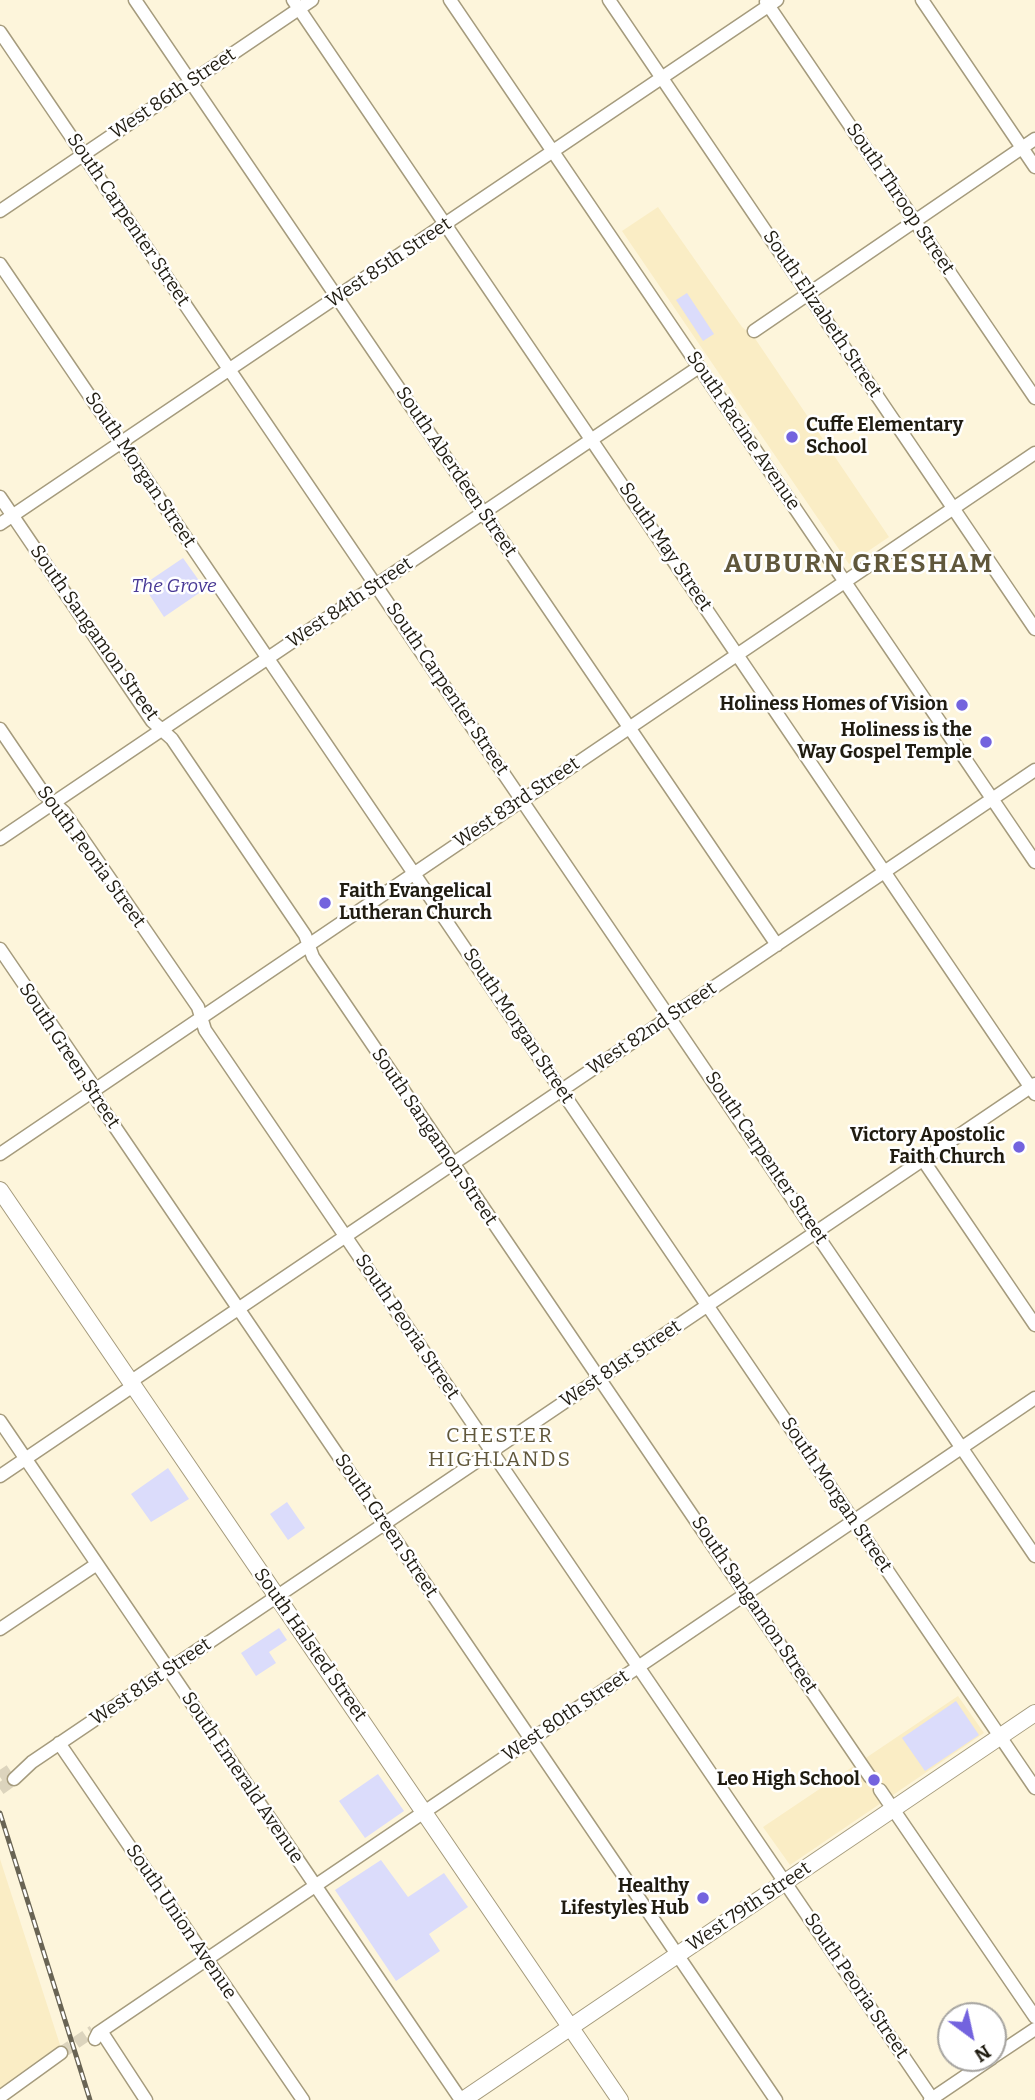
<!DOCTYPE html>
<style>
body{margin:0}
#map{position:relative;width:1035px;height:2100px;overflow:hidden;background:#fdf5db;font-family:Bitter,serif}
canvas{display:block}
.north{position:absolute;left:937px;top:2002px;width:70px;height:70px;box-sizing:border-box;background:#fff;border:2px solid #a6a4a0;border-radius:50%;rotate:147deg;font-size:19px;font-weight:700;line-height:28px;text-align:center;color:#201c11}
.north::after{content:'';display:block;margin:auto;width:24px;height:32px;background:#7363de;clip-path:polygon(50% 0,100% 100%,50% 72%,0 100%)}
</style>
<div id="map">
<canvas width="1035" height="2100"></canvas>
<div class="north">N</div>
</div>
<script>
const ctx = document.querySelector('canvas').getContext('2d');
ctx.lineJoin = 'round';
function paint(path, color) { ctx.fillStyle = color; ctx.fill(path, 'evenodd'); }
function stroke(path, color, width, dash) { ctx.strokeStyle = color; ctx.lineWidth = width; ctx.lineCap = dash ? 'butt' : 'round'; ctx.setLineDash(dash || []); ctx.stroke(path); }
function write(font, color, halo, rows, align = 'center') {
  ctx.font = font + ' Bitter,serif'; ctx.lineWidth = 5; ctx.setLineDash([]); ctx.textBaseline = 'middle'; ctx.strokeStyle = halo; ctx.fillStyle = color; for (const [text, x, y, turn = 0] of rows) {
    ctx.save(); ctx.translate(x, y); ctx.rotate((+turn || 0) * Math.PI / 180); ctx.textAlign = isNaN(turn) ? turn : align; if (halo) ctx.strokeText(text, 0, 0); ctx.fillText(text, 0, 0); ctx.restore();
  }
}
paint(new Path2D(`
 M658 207 742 327 754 337 889 537 849 564 622 231Z
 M958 1696 984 1733 790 1865 763 1827Z
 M0 1859 62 2051 0 2091Z`), '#faedc5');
paint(new Path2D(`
 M687 293 714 334 703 341 676 300Z
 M183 558 205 589 164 617 143 585Z
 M168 1468 189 1499 151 1522 131 1494Z
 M287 1502 305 1528 288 1540 270 1514Z
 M279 1628 287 1640 269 1652 276 1663 256 1676 241 1653Z
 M956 1701 979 1735 925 1771 902 1738Z
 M378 1774 404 1811 365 1838 339 1801Z
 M381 1860 408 1897 444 1873 468 1907 429 1934 440 1951 396 1981 335 1890Z`), '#dbdcfb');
stroke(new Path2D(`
 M0 1777 12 1769
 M0 1789 14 1779
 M61 2053 93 2031`), '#dcd4bd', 12, [12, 6]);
const minor = new Path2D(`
 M135 0 777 945
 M293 0 1035 1094
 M450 0 1035 862
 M609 0 1035 629
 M922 0 1035 167
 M766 2 1035 398
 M0 32 1035 1556
 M0 211 312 0
 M0 264 1035 1788
 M754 331 1035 139
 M0 497 152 721 172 739 305 935 313 957 870 1777
 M0 524 777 0
 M0 729 44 794 64 812 198 1007 205 1030 933 2100
 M0 839 699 367
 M0 949 90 1081 98 1102 776 2100
 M0 1154 1035 453
 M923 1160 1035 1325
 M130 1382 1035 770
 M0 1421 461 2100
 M0 1476 133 1386
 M0 1629 97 1564
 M59 1743 303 2100
 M14 1779 32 1762 1035 1084
 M880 1790 1035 2017
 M101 2031 146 2100
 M95 2039 98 2033 1035 1398
 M993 2057 1035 2029
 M0 2097 61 2053
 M930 2100 992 2058`);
const major = new Path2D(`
 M0 1190 620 2100
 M463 2100 1035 1713`);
stroke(minor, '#a59b7d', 15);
stroke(major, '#a59b7d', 18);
stroke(minor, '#fff', 12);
stroke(major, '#fff', 16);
const rail = new Path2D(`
 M0 1813 90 2100`);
stroke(rail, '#696454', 5);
stroke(rail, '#fff', 2.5, [8]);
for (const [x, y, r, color] of [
 [792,437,7,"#7363de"],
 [962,705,7,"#7363de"],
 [986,742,7,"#7363de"],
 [325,903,7,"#7363de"],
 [1019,1147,7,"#7363de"],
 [874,1780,7,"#7363de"],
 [703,1898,7,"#7363de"]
]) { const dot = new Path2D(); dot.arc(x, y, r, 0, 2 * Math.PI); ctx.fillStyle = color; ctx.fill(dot); stroke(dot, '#fff', 2.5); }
write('19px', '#201c11', '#fff', [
 ["West 86th Street",173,94,-34],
 ["South Throop Street",900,199,56],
 ["South Carpenter Street",128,220,56],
 ["West 85th Street",389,263,-34],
 ["South Elizabeth Street",822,314,56],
 ["South Racine Avenue",743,431,56],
 ["South Morgan Street",140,470,56],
 ["South Aberdeen Street",456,472,56],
 ["South May Street",665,547,56],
 ["West 84th Street",350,603,-34],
 ["South Sangamon Street",94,633,55],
 ["South Carpenter Street",447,689,56],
 ["West 83rd Street",517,803,-34],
 ["South Peoria Street",91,857,54],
 ["South Morgan Street",518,1026,56],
 ["West 82nd Street",652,1029,-34],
 ["South Green Street",69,1056,57],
 ["South Sangamon Street",434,1137,56],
 ["South Carpenter Street",766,1158,56],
 ["South Peoria Street",407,1327,56],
 ["West 81st Street",621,1364,-34],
 ["South Morgan Street",836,1495,56],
 ["South Green Street",386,1526,56],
 ["South Sangamon Street",754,1605,56],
 ["South Halsted Street",310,1645,55],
 ["West 81st Street",151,1682,-34],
 ["West 80th Street",566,1716,-34],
 ["South Emerald Avenue",242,1778,56],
 ["West 79th Street",749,1907,-34],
 ["South Union Avenue",181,1922,56],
 ["South Peoria Street",856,1986,56]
]);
write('bold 19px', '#201c11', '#fff', [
 ["Cuffe Elementary",806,426,"left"],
 ["School",806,448,"left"],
 ["Holiness Homes of Vision",948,705],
 ["Holiness is the",972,731],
 ["Way Gospel Temple",972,753],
 ["Faith Evangelical",339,892,"left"],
 ["Lutheran Church",339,914,"left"],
 ["Victory Apostolic",1005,1136],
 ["Faith Church",1005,1158],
 ["Leo High School",860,1780],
 ["Healthy",689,1887],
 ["Lifestyles Hub",689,1909]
], 'right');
write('italic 19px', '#483995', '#fff', [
 ["The Grove",174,587]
]);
ctx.letterSpacing = '2px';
write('21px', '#60573b', '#fff', [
 ["CHESTER",500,1436],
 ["HIGHLANDS",500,1460]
]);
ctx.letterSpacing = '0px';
ctx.letterSpacing = '2px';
write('bold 26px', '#60573b', '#fff', [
 ["AUBURN GRESHAM",859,565]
]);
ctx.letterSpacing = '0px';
</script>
